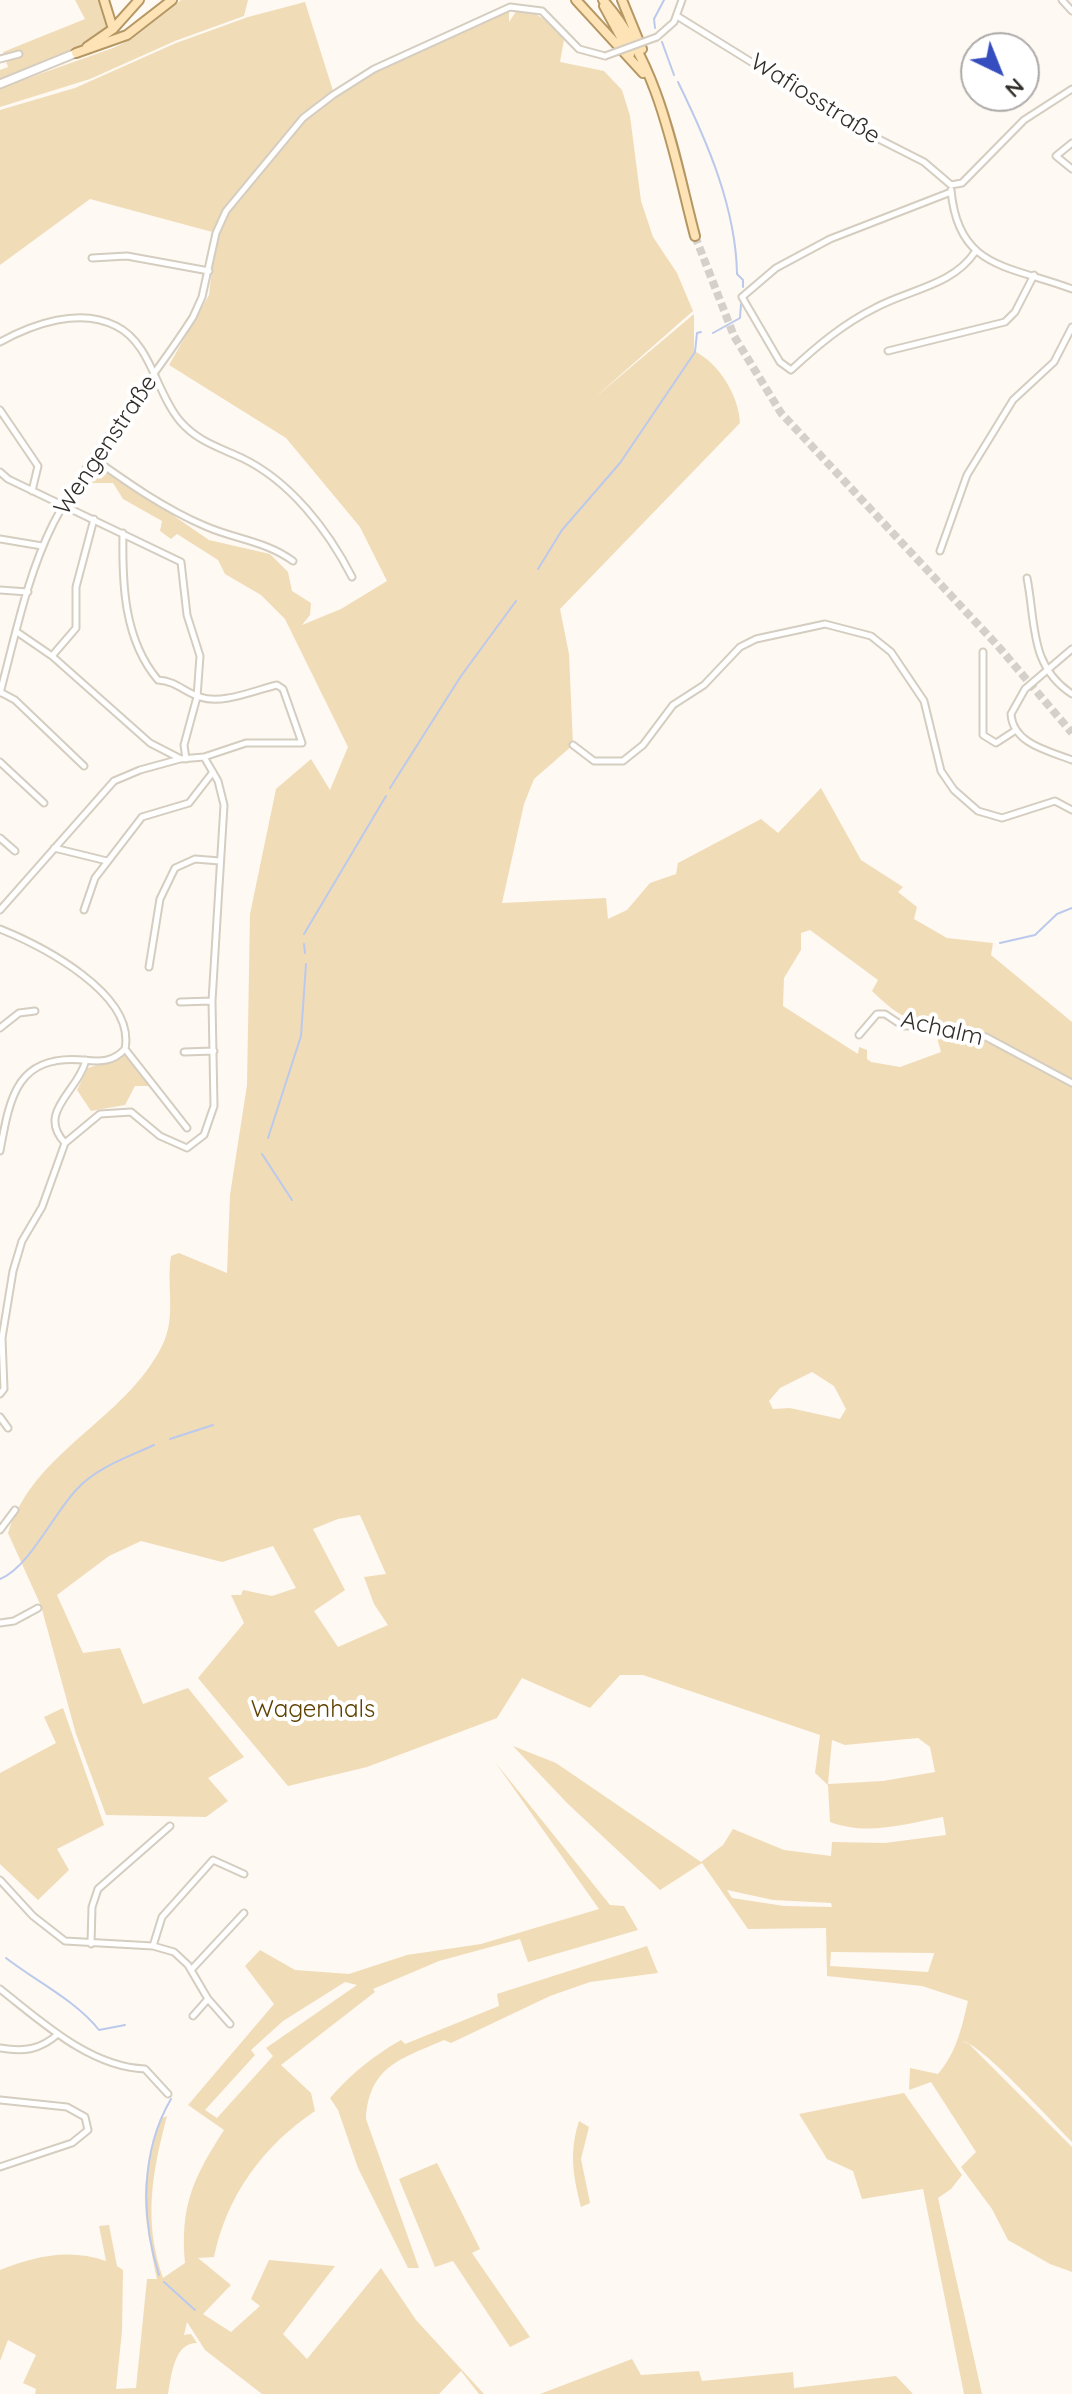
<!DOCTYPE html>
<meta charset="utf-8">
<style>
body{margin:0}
#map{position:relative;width:1072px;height:2394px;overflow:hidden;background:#fef9f2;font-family:Quicksand,sans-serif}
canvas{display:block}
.north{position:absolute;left:960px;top:32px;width:80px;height:80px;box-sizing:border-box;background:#fff;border:2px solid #adaba9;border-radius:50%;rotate:137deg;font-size:22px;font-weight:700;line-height:32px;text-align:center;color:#312e29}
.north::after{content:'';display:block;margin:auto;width:28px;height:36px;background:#354dbf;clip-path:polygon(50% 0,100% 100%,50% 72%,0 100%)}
</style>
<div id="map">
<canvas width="1072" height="2394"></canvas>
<div class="north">N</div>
</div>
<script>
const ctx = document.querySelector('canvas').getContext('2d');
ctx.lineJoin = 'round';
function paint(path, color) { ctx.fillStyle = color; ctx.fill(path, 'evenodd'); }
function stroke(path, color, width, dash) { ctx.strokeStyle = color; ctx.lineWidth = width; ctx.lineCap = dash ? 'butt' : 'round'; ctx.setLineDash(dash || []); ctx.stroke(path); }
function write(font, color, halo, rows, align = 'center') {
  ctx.font = font + ' Quicksand,sans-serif'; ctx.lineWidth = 8; ctx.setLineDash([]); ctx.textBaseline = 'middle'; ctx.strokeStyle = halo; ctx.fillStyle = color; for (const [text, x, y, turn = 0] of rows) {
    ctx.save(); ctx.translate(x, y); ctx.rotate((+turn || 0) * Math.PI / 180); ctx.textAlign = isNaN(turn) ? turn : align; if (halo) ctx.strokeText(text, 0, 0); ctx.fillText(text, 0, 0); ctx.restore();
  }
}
paint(new Path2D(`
 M75 0H101L107 17V29L81 48 0 79V70L8 67 3 52 85 19Z
 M181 0H248L244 16 175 41 90 79 0 107V88L113 48 132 39Z
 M305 2 334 94 303 119 374 70 509 8V22L517 10C539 11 551 23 564 40L560 62 604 71 622 90 630 116 641 201 653 237 677 273 693 311 593 399 694 314V351C719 363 739 396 740 423L560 609 569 654 573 745 534 779 524 804 502 903 606 898 608 919 627 910 650 883 676 874 678 863 761 819 778 833 821 788 861 860 903 887 898 892 917 907 914 919 947 938 993 943 991 955 1072 1022V2142C1053 2123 981 2043 962 2041L969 2044 1072 2147V2272L1050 2264 1008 2240 992 2209 961 2167 976 2152 931 2082 909 2090 910 2068 938 2074C957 2051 961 2030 968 2001L922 1986 827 1976 826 1928 748 1929 702 1863 660 1890 567 1803 513 1746 556 1763 701 1862 723 1845 733 1829 784 1850 831 1856 832 1842 885 1843 946 1835 943 1817C904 1824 868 1836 830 1822L828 1785 815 1773 820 1735 643 1675H620L590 1708 522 1678 497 1718 367 1767 288 1786 198 1678 244 1623 231 1595H241L243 1590 272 1596 296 1588 273 1546 222 1562 141 1541 109 1556 57 1595 83 1653 120 1648 143 1704 188 1688 244 1757 208 1778 228 1801 206 1817 106 1815 76 1734 41 1606 8 1533C34 1450 124 1421 162 1346 177 1316 166 1287 171 1256L179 1253 227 1273 230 1195 247 1085 250 914 276 789 311 759 330 790 348 747 285 619 261 595 225 574 218 560 177 534 171 539 160 531 162 521 123 499 113 483H92L86 478 98 467 110 472 209 540 270 554 288 572 292 591 311 603 310 615 302 625 341 609 387 581 360 527 286 438 169 365 209 295 216 233 90 199 0 265V110L75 88 176 43 248 17ZM810 930 878 980 872 991C888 1006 908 1026 932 1020L941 1052 900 1067 871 1062 867 1059V1050L859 1047 858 1054 783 1006 784 978 801 950V933ZM812 1372 834 1386 846 1409 840 1419 790 1408 773 1409 769 1401 780 1388ZM360 1515 386 1574 364 1577 374 1604 388 1625 338 1647 314 1611 345 1590 313 1529 338 1519ZM918 1738 930 1747 935 1772 883 1781 828 1784 832 1740 845 1745ZM727 1890 773 1900 831 1903 832 1907 784 1906 732 1898ZM831 1952 934 1953V1954L928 1972 830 1966Z
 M126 1055 151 1086H135L125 1105 91 1111 77 1090 88 1068Z
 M63 1708 104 1825 57 1849 69 1870 38 1900 0 1864V1773L56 1743 44 1717Z
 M495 1762 610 1905 624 1906 638 1930 528 1962 520 1939 439 1961 373 1989 375 1992 281 2065 311 2093 315 2111C263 2146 227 2195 214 2257L198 2258 231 2285 203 2314 231 2332 260 2306 251 2299 269 2260 335 2266 283 2334 307 2359 381 2268 416 2320 484 2394H479L461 2371 439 2394H262L205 2350 187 2322 184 2335 191 2334 197 2343C175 2343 172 2371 168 2394H35L36 2389 23 2383 36 2355 8 2340 0 2361V2270C35 2256 69 2248 106 2261L99 2226 109 2225 117 2266 123 2270 122 2331 116 2389 136 2388 147 2279H157C143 2207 138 2192 160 2119L167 2116C152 2173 143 2221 163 2278L185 2263C180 2206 193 2178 224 2130L188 2105 274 2004 245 1966 260 1950 295 1970 349 1974 407 1955 481 1944 599 1909ZM345 1982 357 1985 266 2048 273 2056 217 2118 205 2110 255 2055 251 2050 283 2021Z
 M647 1946 658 1973 590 1982 550 1996 451 2043 444 2040C401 2059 369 2066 366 2119L419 2268H408L358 2168 338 2110 330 2098C351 2074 373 2056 401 2040L405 2044 499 2006 497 1994Z
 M904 2093 962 2175 951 2189 938 2198 982 2394H964L923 2189 862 2199 853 2171 827 2159 799 2114Z
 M579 2121 589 2127 581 2159 590 2203 581 2207C573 2176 569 2152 579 2121Z
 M437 2163 480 2249 472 2253 530 2337 510 2347 453 2261 435 2267 399 2179Z
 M632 2359 641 2375 699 2371 702 2381 793 2372 794 2388 896 2376 913 2394H540Z`), '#f1dcb8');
stroke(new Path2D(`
 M655 28 654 19 664 0
 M662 42 674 75
 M678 82C707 141 736 208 737 274L743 280V287
 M713 333 740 318 741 304
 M538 569 562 530 620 463 695 352 697 333 701 332
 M390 788 461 676 516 601
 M304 934 386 796
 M1000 943 1035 935 1057 914 1072 908
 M304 944 305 953
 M268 1138 301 1036 306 964
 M262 1154 292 1200
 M170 1439 213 1425
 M0 1579C30 1567 54 1512 78 1488 98 1467 128 1457 154 1445
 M6 1958C37 1982 75 2000 99 2030L125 2025
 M159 2275C141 2219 140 2152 171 2099
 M164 2282 195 2310`), '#bbc9ec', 2);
stroke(new Path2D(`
 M695 236 734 336 781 413 998 646 1072 733`), '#d5d0ca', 8, [8, 4]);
const street = new Path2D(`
 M1062 0 1072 11
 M677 16 861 130 924 162 951 185
 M657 37 674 22 682 0
 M0 59 19 54
 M1072 143 1056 156 1072 169
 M951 185 962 183 1024 120 1072 89
 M951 190C958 269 1008 265 1072 289
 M951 192 830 239 776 268 742 297 780 362 791 370C817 346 843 324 875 308 910 289 952 286 975 252
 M92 258 127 256 209 271
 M0 342C33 324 80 307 116 326 151 343 156 393 180 421 197 441 218 447 242 458 290 481 328 530 352 577
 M888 351 1005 322 1015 312 1034 275
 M0 410 38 466 32 491
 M93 458C128 483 165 509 205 526 234 539 266 541 293 561
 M0 472 8 479 181 562 187 615 200 656 197 697 184 745 186 759
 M0 539 42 546
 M940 551 967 475 1013 400 1054 362 1072 327
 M1027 578C1036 623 1029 666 1072 694
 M0 590 28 592
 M17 632 52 656 150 743 179 758
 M1072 649 1025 689 1011 714C1013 744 1049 751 1072 760
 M983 652V735L996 743 1016 730
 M52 656 76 628V587L94 519
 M0 692 15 700 84 766
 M0 693C15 637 27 576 53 524 91 450 148 388 193 317L202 297 216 233 226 211 303 118 333 95 374 69 510 7 542 11 579 49 605 56
 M573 745 594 761H623L643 745 673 705 704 685 740 647 756 639 825 624 871 636 891 652 924 701 941 771 954 790 978 811 1002 818 1055 801 1072 810
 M0 762 44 803
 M0 838 15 851
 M54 848 107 861
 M0 910 114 781 140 770 180 759 204 757 246 743H302L283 689 277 685C255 690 222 705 200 697 184 692 176 681 158 680 124 640 122 584 123 533
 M84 910 95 878 142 817 189 803 213 772
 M0 929C42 946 136 994 125 1049 113 1062 101 1062 84 1060 17 1054 10 1096 0 1151
 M149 967 160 899 175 868 195 859 220 861
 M180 1002 212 1001
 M0 1028 19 1013 35 1011
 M859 1035 877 1014H885L903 1026H934L986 1037 1072 1083
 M125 1049 187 1128
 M184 1052 214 1051
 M65 1143C36 1112 78 1092 86 1060
 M0 1394 4 1389 2 1338 13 1271 22 1241 42 1207 65 1143 100 1114 131 1112 160 1136 187 1148 204 1135 214 1106 212 1001 224 805 218 781 204 757
 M0 1417 8 1428
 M0 1530 15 1510
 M0 1623 14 1621 38 1608
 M0 1880 33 1916 65 1941 153 1946 174 1952 188 1965 208 1999 230 2024
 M91 1944 92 1907 98 1889 170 1826
 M153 1946 162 1917 213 1860 244 1874
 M191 1970 244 1913
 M0 1989C42 2022 90 2067 145 2069L168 2094
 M193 2016 208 1999
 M0 2048C24 2052 40 2050 58 2034
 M0 2100 67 2107 85 2117 88 2130 72 2143 0 2167`);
const secondary = new Path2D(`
 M0 84 76 53`);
const primary = new Path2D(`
 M104 0 113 29
 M576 0 643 73
 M603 0C660 64 674 156 695 236
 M622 0 642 49
 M604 6 630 54
 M87 47 113 29 139 0
 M76 53 127 35 172 0`);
stroke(street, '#d4cdc0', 9);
stroke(secondary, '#d4cdc0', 11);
stroke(primary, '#b59764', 12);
stroke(street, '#fff', 5);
stroke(secondary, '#fff', 7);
stroke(primary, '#fde3b5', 8);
const streetBridge = new Path2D(`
 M605 56 657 37`);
stroke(streetBridge, '#d4cdc0', 9, []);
stroke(streetBridge, '#fff', 5);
write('24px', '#312e29', '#fff', [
 ["Wafiosstraße",815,99,32],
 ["Wengenstraße",106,445,-56],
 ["Achalm",942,1029,13]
]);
write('24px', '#5e4201', '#fff', [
 ["Wagenhals",313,1710]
]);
</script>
